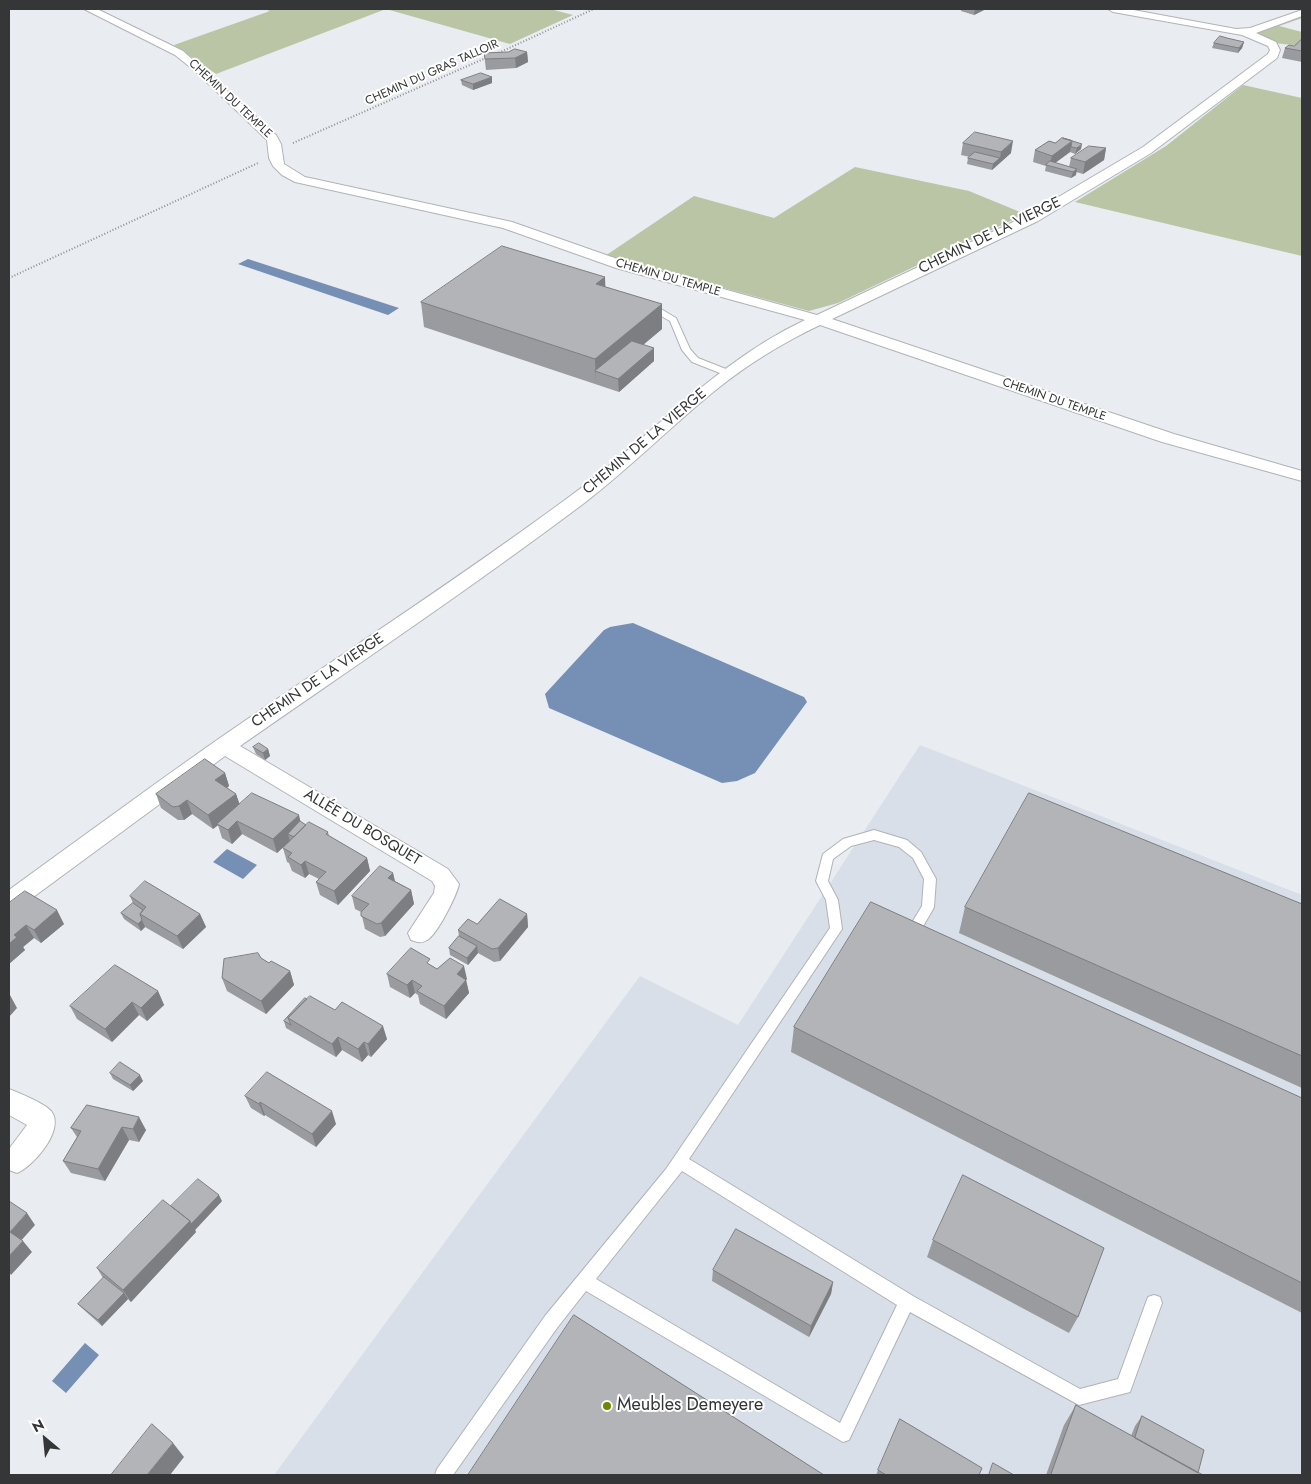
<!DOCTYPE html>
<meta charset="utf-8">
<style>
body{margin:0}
#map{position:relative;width:1311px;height:1484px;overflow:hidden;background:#e9ecf0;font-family:Jost,sans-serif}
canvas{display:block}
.frame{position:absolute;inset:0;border:10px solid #343637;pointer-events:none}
.north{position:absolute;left:20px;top:1414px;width:50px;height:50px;-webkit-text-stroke:4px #fff;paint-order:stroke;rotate:332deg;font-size:14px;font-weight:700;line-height:20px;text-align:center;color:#343637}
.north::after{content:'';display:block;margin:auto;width:18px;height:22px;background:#343637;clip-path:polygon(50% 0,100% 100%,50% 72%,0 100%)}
</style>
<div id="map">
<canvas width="1311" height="1484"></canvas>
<div class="frame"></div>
<div class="north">N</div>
</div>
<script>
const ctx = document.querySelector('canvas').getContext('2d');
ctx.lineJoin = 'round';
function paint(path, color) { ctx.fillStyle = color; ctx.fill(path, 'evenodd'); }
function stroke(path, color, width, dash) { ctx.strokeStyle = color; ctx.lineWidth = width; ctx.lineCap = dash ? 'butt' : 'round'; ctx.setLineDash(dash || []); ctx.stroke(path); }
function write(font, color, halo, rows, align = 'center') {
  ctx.font = font + ' Jost,sans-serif'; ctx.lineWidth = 4; ctx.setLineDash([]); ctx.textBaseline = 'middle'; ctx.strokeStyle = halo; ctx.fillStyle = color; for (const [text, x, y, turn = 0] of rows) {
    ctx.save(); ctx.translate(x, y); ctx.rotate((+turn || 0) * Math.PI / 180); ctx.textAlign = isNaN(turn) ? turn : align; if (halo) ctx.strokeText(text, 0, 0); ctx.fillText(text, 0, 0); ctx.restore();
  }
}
paint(new Path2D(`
 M920 745 1302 895V1475H274L640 976 738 1025Z`), '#d8dfe8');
paint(new Path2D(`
 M264 9H550L573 15 510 44 386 9 216 74 174 45 270 11Z
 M1302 11V18L1279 26 1302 32V46L1274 43 1248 29Z
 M1243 85 1302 98V256L1075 202 1166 146Z
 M855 167 969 191 1025 214 838 303 809 311 605 256 694 196 774 218Z`), '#bac5a5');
paint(new Path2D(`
 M248 259 399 308 388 315 238 264Z
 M633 623 804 697 807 702 755 773 737 781 722 783 549 708 545 694 604 630 610 627Z
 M227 849 257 865 243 879 213 862Z
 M85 1343 99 1355 66 1393 52 1381Z`), '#768fb4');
const lane = new Path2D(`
 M645 303H651L676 318 690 349 698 358 731 371V375H725L692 362 682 350 670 321 645 307Z
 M874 830 907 840 921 852 936 879 934 907 932 911 916 938 911 939 906 938 905 934 922 906 924 879 913 858 899 847 874 840 851 846 833 859 828 881 838 900 842 929 689 1159 913 1296 1080 1389 1118 1379 1148 1297 1154 1295 1160 1297 1162 1303 1130 1392 1079 1405 910 1312 849 1440 843 1442 586 1291 557 1328 453 1475H435L437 1469 545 1316 666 1169 830 928 826 900 816 881 823 854 843 839ZM682 1171 897 1305 840 1423 596 1279Z`);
const street = new Path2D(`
 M84 9H97L183 51 276 135 281 144 284 164 305 177 512 222 626 262 817 315 1028 215 1143 147 1268 54 1270 50 1268 46 1242 35 1113 12 1108 9H1128L1236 29 1250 28 1302 10V16L1256 33 1276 42 1280 50 1277 58 1151 153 1038 221 832 319 1174 434 1302 471V481L1162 442 820 325C784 342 748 364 717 389 671 426 630 468 583 504 471 588 355 666 240 746L448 869 459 884C457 895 437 935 427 940 421 944 417 942 411 940L408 933 434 893 435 886 432 881 225 756 17 909 9 911V890C78 840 147 789 217 740 334 659 454 582 569 497 649 439 714 363 805 320L616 268 503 228 295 182 282 175 273 166 269 158 267 140 195 71 175 55Z
 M9 1089C19 1093 44 1103 51 1111 66 1129 33 1167 17 1173L9 1170V1149L27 1125 9 1115Z`);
stroke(lane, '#b0b3b7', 2);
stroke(street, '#b0b3b7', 2);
stroke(new Path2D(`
 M496 54 594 9
 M293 143 488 57
 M9 278 258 163`), '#8e9093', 2, [1, 2]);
paint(lane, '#fff');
paint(street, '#fff');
paint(new Path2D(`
 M961 9H986L974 15 961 11Z
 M1302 39V62L1282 58 1285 48 1294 46Z
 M1244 42 1242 48 1238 53 1212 48 1214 43Z
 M527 52 528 62 516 68 486 70 484 53Z
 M492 77V83L473 90 462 85 461 80Z
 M1049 141 1081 149 1075 154 1070 152 1055 163 1069 167 1071 158 1106 148 1104 160 1083 174 1076 172V175L1071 178 1045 171 1046 166 1033 162 1035 150Z
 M963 143 1011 153 992 170 967 164 968 158 970 157 961 155Z
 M605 277V287L662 304V329L643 345 654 361 619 392 424 327 421 302Z
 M253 747 268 749 270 756 265 760 256 754Z
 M225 773 229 786 227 788 236 794 239 804 300 821 306 825 328 832 329 836 367 858 370 871 338 905 320 895 316 882 319 879 309 874 305 878 292 871 289 863 287 862 283 848 290 841 277 853 242 834 232 844 222 838 218 825 213 829 192 814 184 820H178L161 808 156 794Z
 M393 873 395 881 411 890 414 904 385 936 380 937 365 929 361 912 355 909 352 896Z
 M130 896 200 914 206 927 183 949 145 927 141 931 124 919 121 913 133 903Z
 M9 903 64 924 41 943 34 938 23 947 25 950 9 964Z
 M1302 904V1088L959 933 965 907Z
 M527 914 528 927 500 961 494 962 478 953 468 965 450 955 449 948 459 936 458 930 477 924Z
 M261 958 269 963 290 971 294 985 266 1014 227 991 222 978Z
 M431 965 437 969 467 979 466 980 469 993 446 1019 420 1004 418 995 415 993 410 998 390 987 387 974Z
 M158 991 164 1005 147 1021 139 1015 112 1042 77 1019 70 1006Z
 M305 998 387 1039 371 1057 368 1055 362 1062 342 1050 336 1057 286 1028 284 1021Z
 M794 1027 1302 1098V1313L791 1052Z
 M110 1073 143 1081 133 1091 113 1079Z
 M245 1096 336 1124 316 1147 265 1115 264 1116 251 1108Z
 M87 1105 146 1130 139 1142 129 1140 105 1181 71 1173 63 1161 77 1137 71 1128Z
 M222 1201 195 1230 196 1232 131 1302 128 1299 102 1326 83 1309 78 1304 103 1278 97 1268 171 1206Z
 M933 1240 1078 1317 1069 1333 927 1257Z
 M713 1270 833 1282 831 1294 809 1337 712 1281Z
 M1076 1405 1131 1436 1135 1426 1142 1416 1198 1473 1203 1475H1046L1064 1425Z
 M878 1470 979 1475H876Z`), '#999b9e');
paint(new Path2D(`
 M975 9H986L974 15Z
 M1244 42 1242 48 1238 53 1239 48Z
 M527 52 528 62 516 68 515 58Z
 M492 77V83L473 90V84Z
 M1013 141 1011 153 992 170 993 164 1000 158 1001 152Z
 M1072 141 1070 152 1051 166H1049L1052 156Z
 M1082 144 1081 149 1075 154 1077 148Z
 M1106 148 1104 160 1083 174 1085 162Z
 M1077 169 1076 175 1071 178 1073 172Z
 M605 277 606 302 596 284Z
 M662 304V329L607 375 595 371 596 384 595 359Z
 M654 348V361L619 392 618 379Z
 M268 749 270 756 265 760 263 753Z
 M225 773 229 786 220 793 215 780Z
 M236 794 241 808 213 829 208 815Z
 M187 800 192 814 184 820 179 806Z
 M299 815 302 828 288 834 290 841 277 853 273 839Z
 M237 821 242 834 232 844 228 830Z
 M367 858 370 871 338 905 334 891Z
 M305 861 309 874 305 878 301 865Z
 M393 873 396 887 388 878Z
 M411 890 414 904 385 936 381 923Z
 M57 910 64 924 41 943 34 930Z
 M200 914 206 927 183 949 177 936Z
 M527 914 528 927 500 961 498 948Z
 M142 920 145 927 141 931 138 924Z
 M26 925 34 938 23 947 25 950 9 964V944L14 935Z
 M477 946 478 953 468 965 467 958Z
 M464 966 467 979 459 987 457 974Z
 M290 971 294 985 266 1014 261 1001Z
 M412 980 415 993 410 998 407 985Z
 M466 980 469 993 446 1019 444 1006Z
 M158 991 164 1005 147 1021 141 1008Z
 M10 995 17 1008 9 1017V996Z
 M132 1002 139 1015 112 1042 105 1029Z
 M383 1026 387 1039 371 1057 368 1044Z
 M338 1037 342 1050 336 1057 332 1044Z
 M364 1042 368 1055 362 1062 358 1049Z
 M140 1075 143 1081 133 1091 130 1085Z
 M260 1102 265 1115 264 1116 259 1104Z
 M332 1111 336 1124 316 1147 312 1134Z
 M139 1117 146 1130 139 1142 133 1129Z
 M122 1127 129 1140 105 1181 98 1169Z
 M219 1195 222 1201 195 1230 196 1232 131 1302 123 1290 190 1221Z
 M27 1213 35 1225 19 1243 10 1232Z
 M23 1241 32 1252 11 1275 9 1272V1256Z
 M833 1282 831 1294 809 1337 811 1326Z
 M124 1293 128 1299 102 1326 98 1320Z
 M173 1443 184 1457 170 1475H147Z`), '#7d7e81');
const building = new Path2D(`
 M1220 36 1227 38 1244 42 1239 48 1214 43Z
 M1302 39V51L1285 48 1289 45 1294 46Z
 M515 49 527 52 515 58 485 59 484 53 508 52Z
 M481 73 492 77 473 84 461 80Z
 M975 132 1013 141 1001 152 963 143Z
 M1062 138 1072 141 1052 156 1035 150 1049 141 1055 143Z
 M1063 138 1082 144 1077 148 1071 147 1072 141Z
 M1089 146 1106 148 1085 162 1071 158Z
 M975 152 1000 158 993 164 968 158Z
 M1050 161 1077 169 1073 172 1046 165Z
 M502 246 605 277 596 284 662 304 595 359 421 302Z
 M632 341 654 348 618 379 595 371Z
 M259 743 268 749 263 753 253 747Z
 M205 759 225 773 215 780 236 794 208 815 187 800 179 806 173 807 156 794Z
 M252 793 299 815 273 839 237 821 228 830 217 824Z
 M1029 793 1302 904V1056L965 907Z
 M300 821 306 825 294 837 288 834Z
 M309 822 328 832 326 834 367 858 334 891 316 882 326 872 305 861 301 865 288 857 292 853 283 848Z
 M380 866 393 873 388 878 411 890 381 923 377 924 361 916V912L369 904 352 896Z
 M145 881 200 914 177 936 140 914 146 907 130 896Z
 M25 891 57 910 34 930 26 925 14 935 17 937 9 944V915L10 914H9V903Z
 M500 899 527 914 498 948 492 949 458 930 468 919 477 924Z
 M871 902 1302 1098V1283L794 1027Z
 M133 903 143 910 140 914 142 920 138 924 121 913Z
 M459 936 477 946 467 958 449 948Z
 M411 948 430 959 427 963 437 969 450 958 464 966 457 974 466 980 444 1006 417 991 422 986 412 980 407 985 387 974Z
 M258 953 261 958 269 963 271 961 290 971 261 1001 222 978 224 959Z
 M115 965 158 991 141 1008 132 1002 105 1029 70 1006Z
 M310 996 335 1010 342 1002 383 1026 368 1044 364 1042 358 1049 338 1037 332 1044 288 1018Z
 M305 998 307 999 288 1018 291 1025 284 1021Z
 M120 1062 140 1075 130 1085 110 1073Z
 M267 1072 332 1111 312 1134 260 1102 259 1104 245 1096Z
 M87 1105 139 1117 133 1129 122 1127 98 1169 63 1161 81 1131 71 1128Z
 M963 1175 1104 1248 1078 1317 933 1240Z
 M198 1179 219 1195 191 1224 190 1221 171 1206Z
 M163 1200 190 1221 123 1290 97 1268Z
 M9 1201 27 1213 10 1232 23 1241 9 1256Z
 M736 1229 833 1282 811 1326 713 1270Z
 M104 1277 124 1293 98 1320 78 1304Z
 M574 1315 824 1475H468Z
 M1076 1405 1203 1475H1051Z
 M1142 1416 1204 1450 1198 1473 1135 1438Z
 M900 1419 982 1468 979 1475H886L878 1470Z
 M152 1424 173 1443 147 1475H111Z
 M993 1463 1014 1475H989Z`);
paint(building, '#b2b4b8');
stroke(building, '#7d7e81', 1);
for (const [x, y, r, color] of [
 [607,1406,5,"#6c8900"]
]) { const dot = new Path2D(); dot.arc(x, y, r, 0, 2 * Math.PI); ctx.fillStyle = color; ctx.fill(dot); stroke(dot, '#fff', 2); }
write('12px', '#343637', '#fff', [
 ["CHEMIN DU GRAS TALLOIR",432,73,-24],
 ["CHEMIN DU TEMPLE",230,99,43],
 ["CHEMIN DU TEMPLE",668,278,16],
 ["CHEMIN DU TEMPLE",1054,400,19]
]);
write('15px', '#343637', '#fff', [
 ["CHEMIN DE LA VIERGE",990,236,-26],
 ["CHEMIN DE LA VIERGE",645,442,-40],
 ["CHEMIN DE LA VIERGE",318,681,-34],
 ["ALLÉE DU BOSQUET",362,828,31]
]);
write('18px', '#343637', '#fff', [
 ["Meubles Demeyere",617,1406]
], 'left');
</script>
